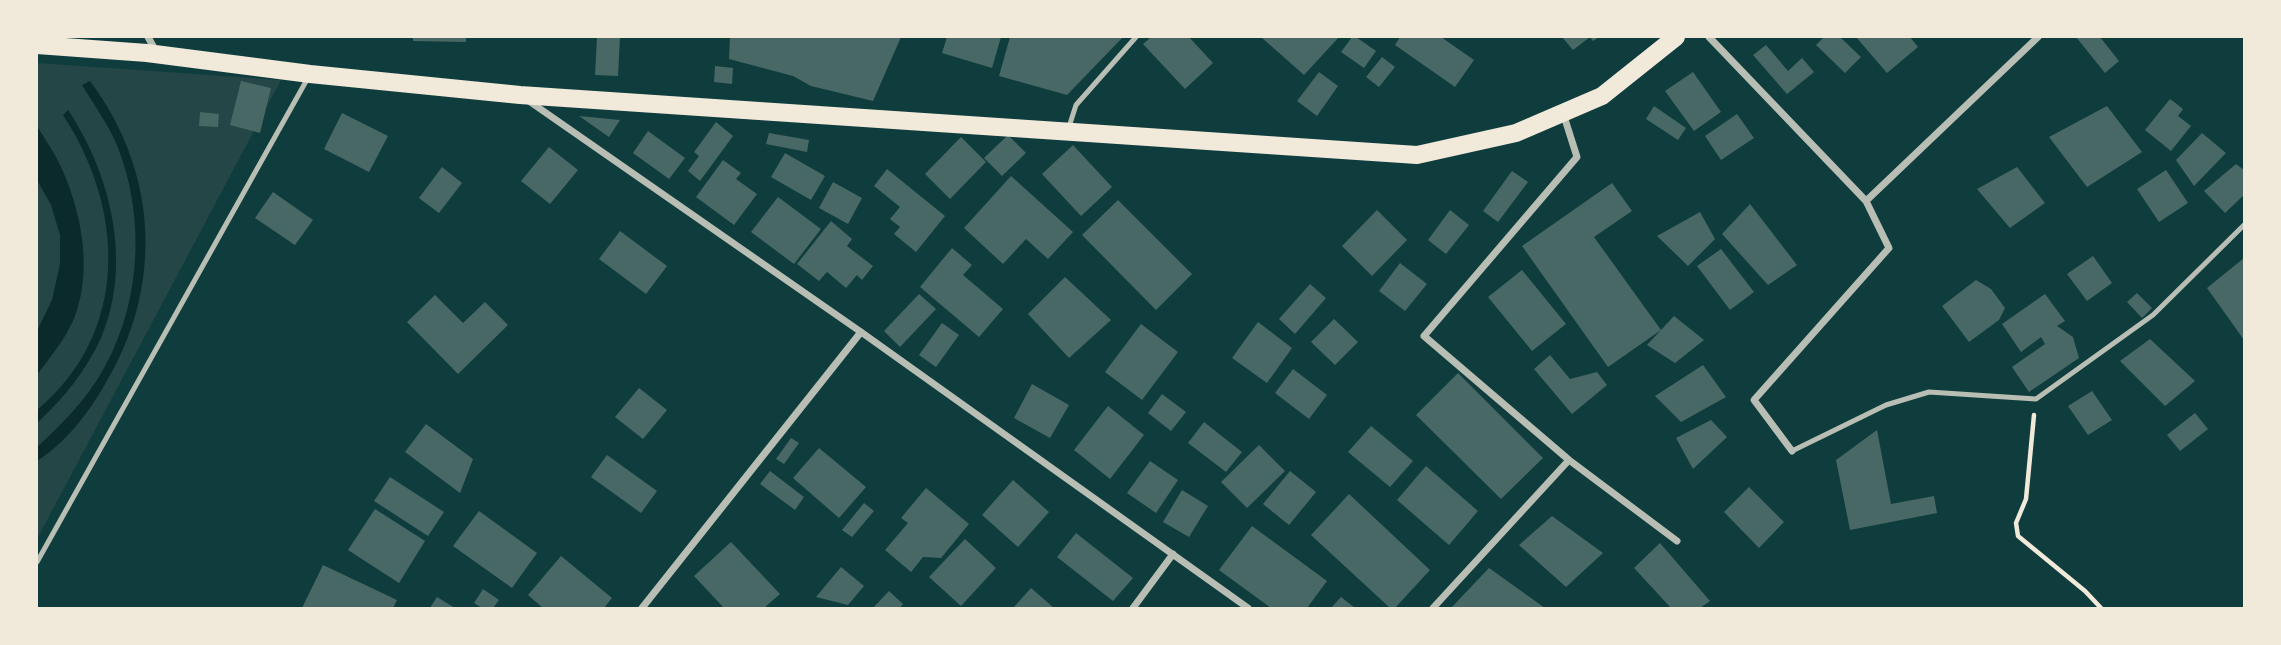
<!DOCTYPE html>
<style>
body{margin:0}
#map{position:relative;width:2281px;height:645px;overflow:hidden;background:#0f3d3e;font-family:Signika,sans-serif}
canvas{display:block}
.frame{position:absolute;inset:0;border:38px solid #f1e9da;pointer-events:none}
</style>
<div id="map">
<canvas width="2281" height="645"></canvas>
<div class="frame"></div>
</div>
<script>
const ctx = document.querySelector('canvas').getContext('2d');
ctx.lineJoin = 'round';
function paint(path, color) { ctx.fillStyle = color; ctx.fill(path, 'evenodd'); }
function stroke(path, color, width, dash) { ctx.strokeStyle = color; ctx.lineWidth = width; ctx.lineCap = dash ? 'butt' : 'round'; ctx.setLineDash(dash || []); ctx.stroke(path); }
paint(new Path2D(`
 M37 63 281 80 37 539Z`), '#244646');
paint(new Path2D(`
 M90 81C159 173 164 288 104 386 87 415 65 443 37 461V447C59 427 80 406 97 380 141 311 147 220 117 145 108 124 94 105 82 85Z
 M68 110C111 174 133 264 101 338 86 371 63 399 37 423V410C130 333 125 209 63 115Z
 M37 126C44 138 53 150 59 163 81 208 93 268 75 316 67 337 51 356 37 375V331L52 300 60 264V235L51 205 37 180Z`), '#0a2a2b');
paint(new Path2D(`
 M413 37H466V42L413 41Z
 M597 37H620L618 76 595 75Z
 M730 37H901L873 101 811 86 793 76 729 59Z
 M947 37H1001L992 68 942 53Z
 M1010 37H1123L1067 95 999 76Z
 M1151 37H1189L1213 63 1185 89 1143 44Z
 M1261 37H1339L1304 75Z
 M1352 37H1356L1376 51 1364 68 1341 52Z
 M1400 37H1441L1474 60 1455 87 1395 45Z
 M1562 37H1599L1593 41 1590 37 1573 50Z
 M1824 37H1840L1861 57 1845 73 1816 45Z
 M1856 37H1910L1918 47 1887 73Z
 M2076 37H2100L2119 61 2105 73Z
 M1766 45 1788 71 1802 58 1814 72 1787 94 1753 55Z
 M1382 57 1395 67 1379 87 1366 77Z
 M715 66 733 68 732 84 714 82Z
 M1319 72 1338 86 1317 116 1297 101Z
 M1693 72 1721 112 1694 131 1665 91Z
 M241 81 271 88 260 133 230 125Z
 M2170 99 2183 109 2178 116 2191 126 2171 151 2145 130Z
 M1654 106 1686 128 1678 140 1646 119Z
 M2107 106 2142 152 2087 187 2049 137Z
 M200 112 219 114 218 127 199 126Z
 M342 113 388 136 369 172 324 149Z
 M1737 114 1754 138 1721 160 1705 136Z
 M579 116 620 120 609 137Z
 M716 122 733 136 700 181 688 171 699 156 694 152Z
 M648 131 685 158 669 179 633 153Z
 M769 133 809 140 807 152 766 144Z
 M2202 133 2226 153 2194 186 2176 160Z
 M1008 135 1026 153 1002 176 984 158Z
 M961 137 986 162 950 199 925 174Z
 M1073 145 1112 187 1081 216 1042 174Z
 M549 147 578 170 550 204 521 181Z
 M785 153 825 176 811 200 771 177Z
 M723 160 741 173 736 179 757 194 734 225 696 197Z
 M2236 164 2244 170V195L2225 213 2204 191Z
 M442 167 462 183 439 213 419 198Z
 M2017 167 2045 203 2010 228 1977 189Z
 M887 169 945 216 916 252 894 234 900 227 890 219 900 207 874 186Z
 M2166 170 2188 203 2159 222 2137 189Z
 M1512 171 1528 182 1498 222 1483 211Z
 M1011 176 1073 232 1048 259 1026 239 1003 264 964 228Z
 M833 182 862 198 848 224 819 208Z
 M1612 183 1632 211 1594 237 1661 330 1608 367 1522 246Z
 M273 192 313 220 295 245 255 218Z
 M778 197 821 229 794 264 751 232Z
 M1118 200 1192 274 1156 310 1082 235Z
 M1750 204 1797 265 1768 285 1722 234Z
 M1377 210 1407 240 1372 276 1342 246Z
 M1450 210 1469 225 1446 254 1428 240Z
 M1700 212 1715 239 1688 266 1657 236Z
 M831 221 852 239 847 246 873 266 862 280 857 275 846 288 827 272 819 281 797 264Z
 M620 231 667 266 646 294 599 259Z
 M952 248 972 265 963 275 1003 309 979 337 920 287Z
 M1721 249 1754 292 1730 310 1697 266Z
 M2093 256 2112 283 2087 301 2067 274Z
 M2244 258V340L2207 288Z
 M1400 263 1427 284 1405 311 1379 291Z
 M1522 270 1566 324 1532 351 1488 297Z
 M1065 277 1111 320 1069 358 1028 314Z
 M1976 280 1991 289 2005 308 1999 320 1969 342 1942 306Z
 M1310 284 1326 298 1295 334 1279 319Z
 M2137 293 2152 308 2142 318 2127 302Z
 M919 294 936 309 900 347 884 331Z
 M2045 294 2065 321 2057 326 2073 337 2079 358 2029 392 2012 367 2045 344 2041 337 2021 352 2002 324Z
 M435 295 463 323 485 302 508 325 458 374 407 322Z
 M1674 316 1704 340 1675 363 1647 345Z
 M1334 319 1358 342 1335 365 1311 342Z
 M1258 322 1292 348 1267 383 1232 358Z
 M942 323 959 335 936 367 919 355Z
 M1141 324 1178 352 1142 400 1105 372Z
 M2150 339 2195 381 2165 406 2120 361Z
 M1550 355 1570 379 1597 372 1607 385 1572 414 1534 369Z
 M1703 365 1726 397 1681 422 1655 396Z
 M1293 369 1327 395 1309 419 1275 393Z
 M1458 373 1543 458 1501 499 1416 415Z
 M1032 384 1069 405 1050 438 1014 418Z
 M639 388 667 410 643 439 615 417Z
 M2092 391 2112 420 2088 435 2068 406Z
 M1162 394 1186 412 1171 431 1148 413Z
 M1108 406 1144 435 1110 479 1074 450Z
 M2195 413 2208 429 2180 451 2167 435Z
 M1711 420 1727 437 1693 469 1676 438Z
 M1204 422 1242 452 1226 472 1188 443Z
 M426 424 473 459 460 493 405 452Z
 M1371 426 1413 461 1390 487 1348 452Z
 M1877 430 1891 504 1934 496 1937 513 1850 530 1836 460Z
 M791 438 799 443 784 464 776 459Z
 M1259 445 1285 471 1247 508 1221 482Z
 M819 448 866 487 839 518 793 478Z
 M607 455 657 491 641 513 591 477Z
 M1150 461 1178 480 1156 513 1127 493Z
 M1426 466 1478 511 1449 545 1397 500Z
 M770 471 804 497 795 510 760 484Z
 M1290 471 1316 492 1289 525 1263 504Z
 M390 477 444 512 428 536 374 501Z
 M1013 480 1049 512 1018 547 982 515Z
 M1749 487 1784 522 1759 548 1724 512Z
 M926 488 969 524 941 558 923 557 911 572 885 550 908 523 901 518Z
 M1182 490 1208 506 1189 537 1163 522Z
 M1349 494 1430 570 1395 608H1390L1311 535Z
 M864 503 874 511 852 537 842 530Z
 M375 509 425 541 399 583 348 550Z
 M479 511 537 553 512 588 453 546Z
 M1552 516 1603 553 1566 587 1519 545Z
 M1252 526 1327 581 1307 608H1271L1219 570Z
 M1076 533 1133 578 1113 601 1057 557Z
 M965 539 996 568 961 606 929 577Z
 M731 542 780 594 764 608H724L694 576Z
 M1660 543 1710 601 1700 608H1671L1634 568Z
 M561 556 612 598 604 608H543L528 595Z
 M323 565 397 600 393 608H302Z
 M841 567 864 586 848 605 816 597Z
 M1489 568 1545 608H1451Z
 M1031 588 1054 608H1013Z
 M483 589 499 600 493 608H482L474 603Z
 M889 591 903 604 900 608H873Z
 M437 597 455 608H430Z
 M1341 597 1355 608H1331Z`), '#486865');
stroke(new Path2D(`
 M2034 415 2026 499 2016 523 2018 536 2085 591 2101 608`), '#f1e9da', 4.5);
stroke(new Path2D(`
 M1068 130 1076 105 1136 37
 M1792 451 1886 405 1929 392 2036 399 2153 315 2244 225
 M37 562 309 76`), '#b8beb3', 5);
stroke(new Path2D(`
 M148 37 153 46 150 50
 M1709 37 1866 201 1889 248 1754 400 1792 451
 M526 99 861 332 1248 608
 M1563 113 1577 157 1424 336 1569 460 1677 541
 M1866 201 2038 37
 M642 608 861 332
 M1133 608 1173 554
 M1433 608 1569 460`), '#b8beb3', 7);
stroke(new Path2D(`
 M37 45 147 53 310 74 520 95 1417 155 1516 133 1602 96 1676 37`), '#f1e9da', 18);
</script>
